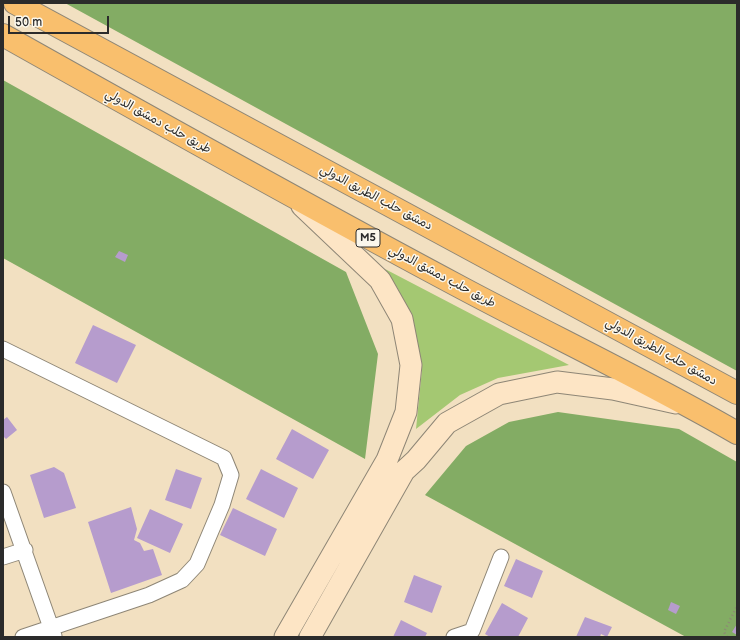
<!DOCTYPE html>
<meta charset="utf-8">
<style>
body{margin:0}
#map{position:relative;width:740px;height:640px;overflow:hidden;background:#f2e0c1;font-family:"Balsamiq Sans",sans-serif}
canvas{display:block}
.frame{position:absolute;inset:0;border:4px solid #2b2b2b;pointer-events:none}
.scale{position:absolute;left:8px;top:16px;width:101px;height:18px;box-sizing:border-box;border:2px solid #2b2b2b;border-top:0;padding-left:5px;font-size:12px;line-height:14px;white-space:nowrap;color:#2b2b2b;-webkit-text-stroke:3px #fbf7ec;paint-order:stroke}
</style>
<div id="map">
<canvas width="740" height="640"></canvas>
<div class="frame"></div>
<div class="scale">50 m</div>
</div>
<script>
const ctx = document.querySelector('canvas').getContext('2d');
ctx.lineJoin = 'round';
function paint(path, color) { ctx.fillStyle = color; ctx.fill(path, 'evenodd'); }
function stroke(path, color, width, dash) { ctx.strokeStyle = color; ctx.lineWidth = width; ctx.lineCap = dash ? 'butt' : 'round'; ctx.setLineDash(dash || []); ctx.stroke(path); }
function write(font, color, halo, rows, align = 'center') {
  ctx.font = font + ' "Balsamiq Sans","Playpen Sans Arabic",sans-serif'; ctx.lineWidth = 3; ctx.setLineDash([]); ctx.textBaseline = 'middle'; ctx.strokeStyle = halo; ctx.fillStyle = color; for (const [text, x, y, turn = 0] of rows) {
    ctx.save(); ctx.translate(x, y); ctx.rotate((+turn || 0) * Math.PI / 180); ctx.textAlign = isNaN(turn) ? turn : align; if (halo) ctx.strokeText(text, 0, 0); ctx.fillText(text, 0, 0); ctx.restore();
  }
}
paint(new Path2D(`
 M385 269 569 365 498 378 460 395 416 429 422 369 412 328 398 289Z`), '#a4c872');
paint(new Path2D(`
 M65 3H737V371Z
 M3 80 346 272 378 354 365 459 3 258Z
 M558 412 679 429 737 462V637H686L425 495 466 446 509 422Z`), '#83ac64');
paint(new Path2D(`
 M119 251 128 255 125 262 115 257Z
 M93 325 136 345 117 383 75 363Z
 M7 417 17 430 6 439 3 436V420Z
 M292 429 329 450 313 479 276 459Z
 M54 467 64 473 76 508 44 518 30 475Z
 M176 469 202 478 191 509 165 500Z
 M261 469 298 488 284 518 246 499Z
 M131 507 137 529 134 540 140 543 144 551 153 549 162 575 111 593 88 522Z
 M233 508 277 529 265 556 220 535Z
 M150 509 183 524 170 553 137 538Z
 M516 559 543 571 532 598 504 586Z
 M414 575 442 586 432 613 404 602Z
 M671 602 680 606 676 614 668 610Z
 M502 603 528 618 518 637H490L485 634Z
 M585 617 612 627 607 637 601 634 600 637H576Z
 M401 620 427 633 425 637H393Z
 M737 624V635L732 632Z`), '#b69ccd');
const street = new Path2D(`
 M3 349 224 458 231 475 222 505 197 564 182 580 149 595 23 637
 M3 492 54 636
 M3 557 25 550
 M454 637 472 631 501 557`);
const secondary = new Path2D(`
 M285 637 387 460 406 412 411 365 402 319 380 280 302 206
 M310 637 404 471 416 460 447 423 499 394 557 382 613 389 676 403`);
const highway = new Path2D(`
 M15 3 737 393
 M3 35C156 121 308 206 462 288 554 337 647 381 737 433`);
stroke(street, '#8e8676', 17);
stroke(secondary, '#8e8676', 23);
stroke(highway, '#8e8676', 24);
stroke(new Path2D(`
 M727 637 724 632 737 606`), '#8e8676', 2.5, [1, 3]);
stroke(street, '#fff', 15);
stroke(secondary, '#fde5c5', 21);
stroke(highway, '#f9bf6d', 22);
for (const [x, y, w] of [
 [368,238,24]
]) { const box = new Path2D(); box.roundRect(x - w / 2, y - 9, w, 18, 3); ctx.fillStyle = '#fbf7ec'; ctx.fill(box); stroke(box, '#2b2b2b', 1); }
write('bold 11px', '#2b2b2b', null, [
 ["M5",368,238]
]);
write('12px', '#2b2b2b', '#fbf7ec', [
 ["طريق حلب دمشق الدولي",158,122,29],
 ["دمشق حلب الطريق الدولي",376,198,28],
 ["طريق حلب دمشق الدولي",442,277,28],
 ["دمشق حلب الطريق الدولي",661,352,29]
]);
</script>
